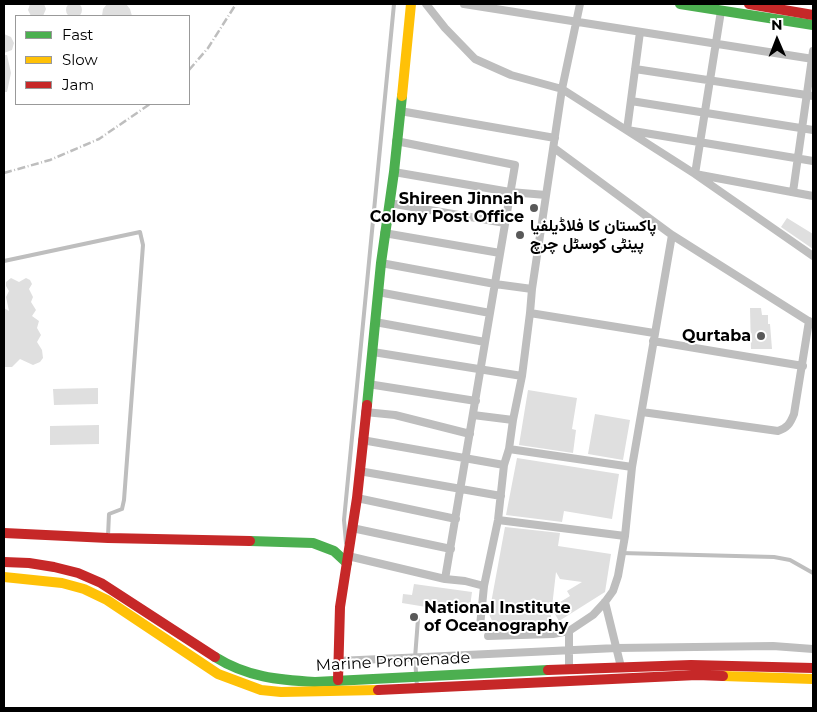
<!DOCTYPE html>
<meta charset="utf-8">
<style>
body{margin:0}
#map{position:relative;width:817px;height:712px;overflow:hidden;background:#fff;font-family:Montserrat,sans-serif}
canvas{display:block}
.frame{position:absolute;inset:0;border:5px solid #000;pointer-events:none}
.legend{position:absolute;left:15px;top:15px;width:175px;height:90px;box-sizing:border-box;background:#fff;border:1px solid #999;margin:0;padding:6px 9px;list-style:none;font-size:15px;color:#000}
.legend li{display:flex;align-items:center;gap:10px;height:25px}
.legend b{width:25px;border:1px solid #999}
.north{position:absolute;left:752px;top:15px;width:50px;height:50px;-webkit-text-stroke:4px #fff;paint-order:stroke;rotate:359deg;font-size:14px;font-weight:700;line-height:20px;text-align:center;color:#000}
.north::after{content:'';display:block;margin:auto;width:18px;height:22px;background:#000;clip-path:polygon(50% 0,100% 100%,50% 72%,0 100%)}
</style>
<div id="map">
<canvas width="817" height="712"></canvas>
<div class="frame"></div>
<ul class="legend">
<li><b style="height:6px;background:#4caf50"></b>Fast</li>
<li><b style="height:6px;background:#ffc107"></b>Slow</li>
<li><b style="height:6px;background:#c62828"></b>Jam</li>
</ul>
<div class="north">N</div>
</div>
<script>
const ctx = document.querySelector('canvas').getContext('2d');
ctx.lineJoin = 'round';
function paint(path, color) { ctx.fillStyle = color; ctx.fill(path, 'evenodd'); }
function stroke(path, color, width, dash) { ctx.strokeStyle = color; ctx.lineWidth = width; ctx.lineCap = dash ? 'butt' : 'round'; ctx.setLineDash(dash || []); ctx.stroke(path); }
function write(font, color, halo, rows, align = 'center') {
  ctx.font = font + ' Montserrat,Vazirmatn,sans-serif'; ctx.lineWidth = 4; ctx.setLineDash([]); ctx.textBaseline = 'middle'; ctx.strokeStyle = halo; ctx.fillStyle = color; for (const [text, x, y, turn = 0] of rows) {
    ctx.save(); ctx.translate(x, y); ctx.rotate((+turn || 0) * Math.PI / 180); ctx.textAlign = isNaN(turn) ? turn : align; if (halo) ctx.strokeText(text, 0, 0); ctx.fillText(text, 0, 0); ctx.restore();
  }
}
paint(new Path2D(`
 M66 10a8 8 0 1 1 16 0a8 8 0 1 1-16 0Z
 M30 4H44L46 9 43 16H31L28 10Z
 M107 4H126L130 9 132 16H102L103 9Z
 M4 34 11 37 14 43 12 50 4 53Z
 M4 55H7L11 73 7 92H4Z
 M787 218 813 234V249L781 227Z
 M26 278 30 280 32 284 29 289 33 297 31 302 36 310 32 316 39 321 37 328 41 335 37 342 42 350 43 358 40 362 33 365 20 359 12 367H4V308L9 311 6 297 9 291 6 286V282L11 278 19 282Z
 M750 308H761L762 315H768V324H770L772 349H751Z
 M98 388V404L54 405 53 389Z
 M528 390 577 398 572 429 576 430 573 453 519 445Z
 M595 414 630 420 623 460 588 454Z
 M99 425V444L50 445V426Z
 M517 458 619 474 612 519 564 511 562 522 506 515Z
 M505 527 560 533 558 546 611 554 605 592 559 621 552 609 550 623 499 627 494 625 489 614ZM556 572 560 579 582 582 567 591 570 596 552 607Z
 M414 584 472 592 469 614 402 603 403 594 412 595Z`), '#dfdfdf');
stroke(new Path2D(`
 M4 261 140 232 143 245 124 500 122 509 109 514 108 536
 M346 543 344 520 394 4
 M621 553 774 557 790 560 813 573
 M417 687 415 658 418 619`), '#bebebe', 4);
stroke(new Path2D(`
 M426 4 445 28 475 59 511 75 562 89 695 174 813 256
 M464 4 813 59
 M721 11 695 174 813 196
 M640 32 627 130 813 161
 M635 69 813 96
 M631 101 813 130
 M400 111 555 138
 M396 141 515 165 445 579
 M554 148 672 235 813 324
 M394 172 510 192 546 195
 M793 192 813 51
 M389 203 505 223
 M384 233 500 253
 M381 263 495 284 532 289
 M378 292 490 313
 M530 313 654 333
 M375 322 485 342
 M653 341 803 366
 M373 352 522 376
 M368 384 476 401
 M365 412 395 415 470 434
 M642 412 778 431C787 428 790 424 794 414L809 321
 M473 415 513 420
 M362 440 504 465
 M509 449 632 467
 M359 471 501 496
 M357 498 456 519
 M498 520 625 536
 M352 528 451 549
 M348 556 445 579 465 581 484 586
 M605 602 621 667
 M480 626 484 586 498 520 504 465 509 449 513 420 522 376 530 313 532 289 562 89 580 4
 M569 631V668
 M488 636 553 634 569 631 593 615 605 602 613 591 618 576 625 536 632 467 672 235
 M338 661 617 648 773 646 813 649`), '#bebebe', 8);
stroke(new Path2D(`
 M680 4 813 25
 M367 405 381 263 394 172 402 96
 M250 541 313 543 334 551 347 563
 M215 657C247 677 278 680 315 682L548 670`), '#4caf50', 10);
stroke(new Path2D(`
 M402 96 411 4
 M4 577 62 583 84 589 107 600 218 674 261 690 281 692 378 690
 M723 676 813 679`), '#ffc107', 10);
stroke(new Path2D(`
 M749 4 813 15
 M4 533 108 538 250 541
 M4 562 29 563 54 567 78 573 101 583 215 657
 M548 670 691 665 813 668
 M338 680 340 607 357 498 367 405
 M378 690 697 675 723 676`), '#c62828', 10);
stroke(new Path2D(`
 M189 70 208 48 236 4
 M4 173 50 160 99 139 150 104`), '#bebebe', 2.5, [8, 2.5, 1, 2.5]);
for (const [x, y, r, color] of [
 [534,208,5,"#595959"],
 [520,235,5,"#595959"],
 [761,336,5,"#595959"],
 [414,617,5,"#595959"]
]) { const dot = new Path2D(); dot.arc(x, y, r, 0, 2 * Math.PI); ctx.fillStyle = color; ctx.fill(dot); stroke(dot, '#fff', 2); }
write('bold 16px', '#000', '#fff', [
 ["Shireen Jinnah",524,199],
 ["Colony Post Office",524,217],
 ["پاکستان کا فلاڈیلفیا",530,226,"left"],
 ["پینٹی کوسٹل چرچ",530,244,"left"],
 ["Qurtaba",751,336],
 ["National Institute",424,608,"left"],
 ["of Oceanography",424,626,"left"]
], 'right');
write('16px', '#000', '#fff', [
 ["Marine Promenade",393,662,-3]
]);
</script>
